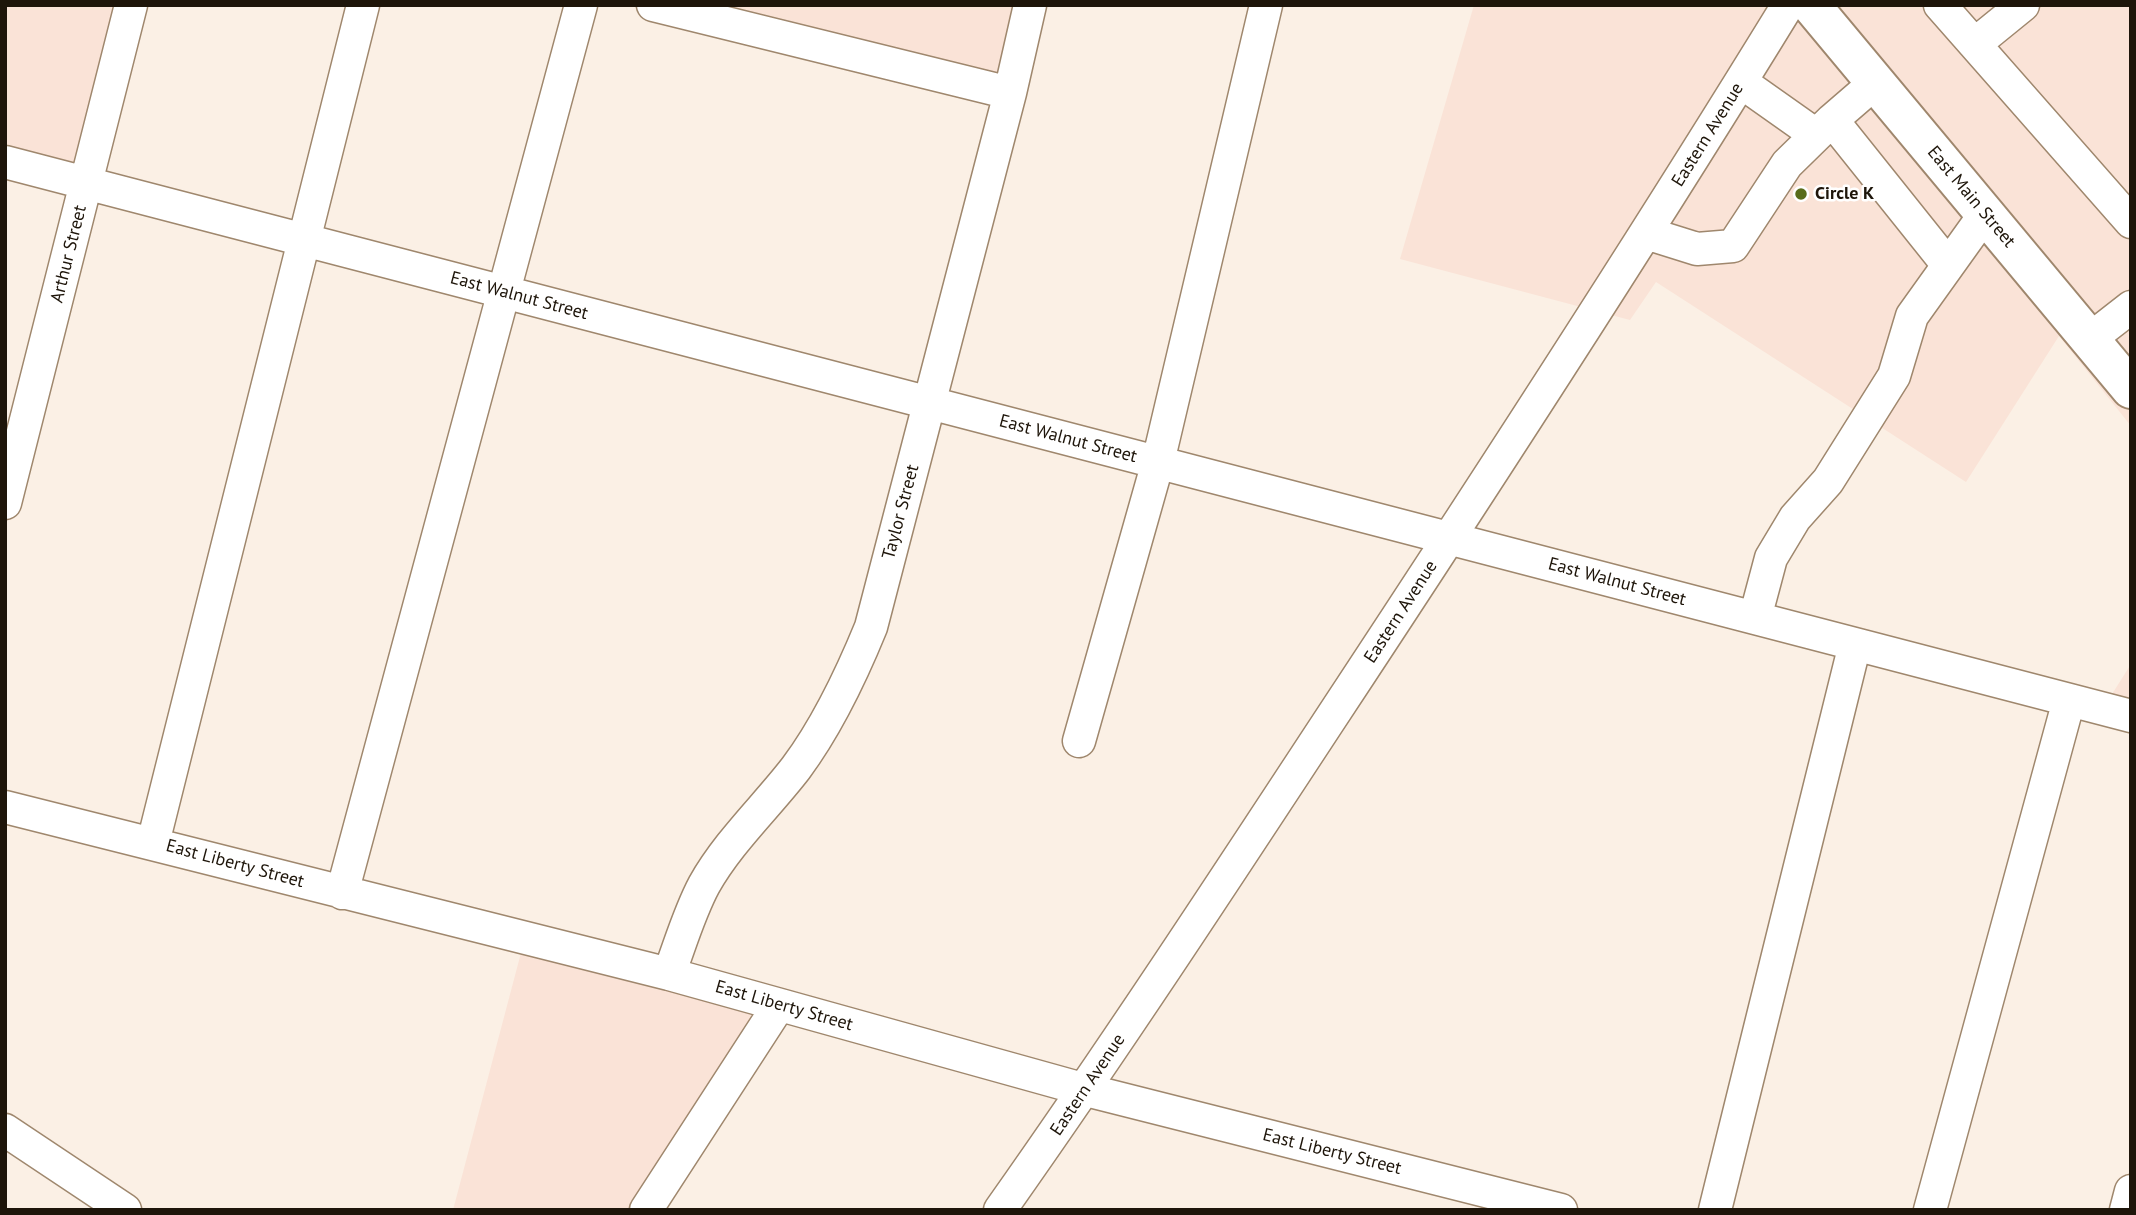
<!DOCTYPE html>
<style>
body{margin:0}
#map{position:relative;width:2136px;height:1215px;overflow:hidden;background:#fbf0e5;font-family:"PT Sans",sans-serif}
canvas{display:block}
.frame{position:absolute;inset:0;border:7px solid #1e150a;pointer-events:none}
</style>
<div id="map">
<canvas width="2136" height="1215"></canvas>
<div class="frame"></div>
</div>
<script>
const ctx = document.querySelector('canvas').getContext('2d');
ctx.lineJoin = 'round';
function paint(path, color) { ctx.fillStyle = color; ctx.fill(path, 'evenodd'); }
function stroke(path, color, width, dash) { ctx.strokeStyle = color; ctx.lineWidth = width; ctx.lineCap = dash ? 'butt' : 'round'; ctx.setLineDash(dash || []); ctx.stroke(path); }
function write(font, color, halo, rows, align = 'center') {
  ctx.font = font + ' "PT Sans",sans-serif'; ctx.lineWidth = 5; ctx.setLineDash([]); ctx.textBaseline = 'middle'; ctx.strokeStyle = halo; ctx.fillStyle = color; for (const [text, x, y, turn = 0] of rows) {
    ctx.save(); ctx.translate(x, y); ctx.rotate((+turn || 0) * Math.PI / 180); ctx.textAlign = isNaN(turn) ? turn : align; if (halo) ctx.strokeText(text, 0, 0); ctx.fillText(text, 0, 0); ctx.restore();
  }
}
paint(new Path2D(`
 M5 5H117L72 171 5 153Z
 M693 5H1027L1005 90Z
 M1474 5H2131V426L2059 336 1966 482 1656 282 1630 320 1400 259Z
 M2131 664V708L2107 702Z
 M522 949 768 1011 636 1210H453Z`), '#fae3d7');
const minor = new Path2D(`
 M653 5 1010 93
 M1940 5 2131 222
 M1975 44 2023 5
 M1741 82 1816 135
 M1832 120 1948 265
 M5 162 2131 716
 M1646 233 1697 249 1733 246 1787 164 1832 120 1876 82
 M2090 339 2131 307
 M5 503 131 5
 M1755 618 1771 558 1795 518 1828 481 1894 376 1912 316 1985 214
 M1079 741 1158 462 1266 5
 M5 807 669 974 1086 1090 1561 1210
 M153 843 363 5
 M342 893 581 5
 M669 974C680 945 689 913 704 885 728 842 766 807 796 768 828 725 851 676 871 627L1010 93 1030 5
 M5 1130 125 1210
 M646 1210 779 1005
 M1000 1210C1113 1050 1220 887 1327 724 1484 486 1639 248 1788 5
 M1715 1210 1855 644
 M1930 1210 2069 700
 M2126 1210 2131 1191`);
const major = new Path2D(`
 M1811 5 2131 389`);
stroke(minor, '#9f876d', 35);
stroke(major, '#9f876d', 42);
stroke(minor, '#fff', 32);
stroke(major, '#fff', 38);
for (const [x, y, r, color] of [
 [1801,194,7,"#586c1a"]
]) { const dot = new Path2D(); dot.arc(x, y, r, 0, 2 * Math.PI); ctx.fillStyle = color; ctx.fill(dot); stroke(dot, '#fff', 2.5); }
write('18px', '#1e150a', '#fff', [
 ["Eastern Avenue",1708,135,-58],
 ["East Main Street",1971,197,50],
 ["Arthur Street",69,254,-76],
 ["East Walnut Street",519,296,15],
 ["East Walnut Street",1068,439,15],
 ["Taylor Street",901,512,-75],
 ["East Walnut Street",1617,582,15],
 ["Eastern Avenue",1401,612,-57],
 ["East Liberty Street",235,864,15],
 ["East Liberty Street",784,1006,16],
 ["Eastern Avenue",1088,1085,-56],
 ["East Liberty Street",1332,1152,14]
]);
write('bold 18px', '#1e150a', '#fff', [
 ["Circle K",1815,194]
], 'left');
</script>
